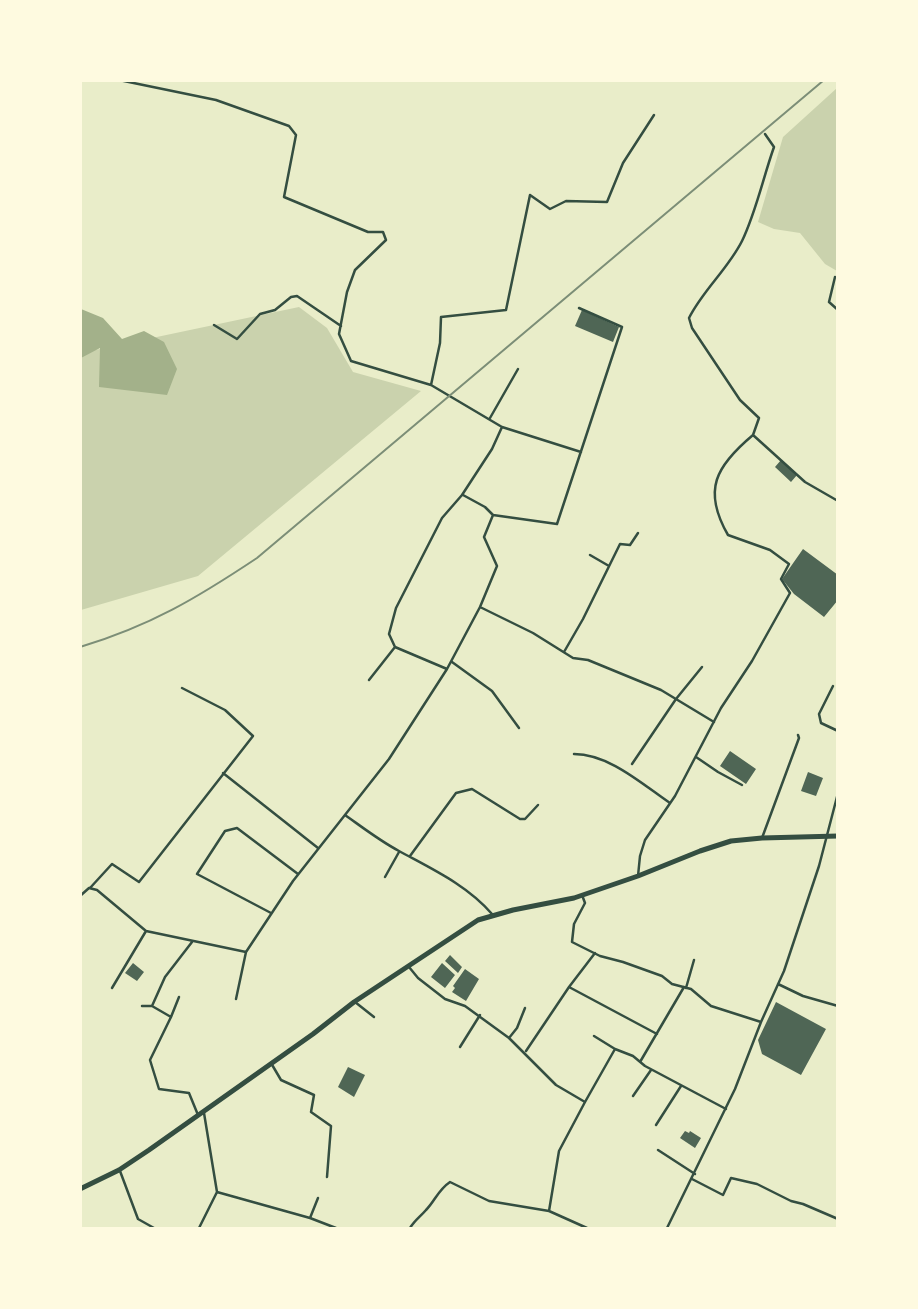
<!DOCTYPE html>
<style>
body{margin:0}
#map{position:relative;width:918px;height:1309px;overflow:hidden;background:#e9edc9;font-family:"Archivo Narrow",sans-serif}
canvas{display:block}
.frame{position:absolute;inset:0;border:82px solid #fefae0;pointer-events:none}
</style>
<div id="map">
<canvas width="918" height="1309"></canvas>
<div class="frame"></div>
</div>
<script>
const ctx = document.querySelector('canvas').getContext('2d');
ctx.lineJoin = 'round';
function paint(path, color) { ctx.fillStyle = color; ctx.fill(path, 'evenodd'); }
function stroke(path, color, width, dash) { ctx.strokeStyle = color; ctx.lineWidth = width; ctx.lineCap = dash ? 'butt' : 'round'; ctx.setLineDash(dash || []); ctx.stroke(path); }
paint(new Path2D(`
 M837 88V271L825 264 800 233 774 229 758 222 783 137Z
 M299 307 327 328 353 372 421 391 198 576 81 610V353Z`), '#cad2ad');
paint(new Path2D(`
 M81 309 103 318 122 339 144 331 164 342 177 369 167 395 99 387 100 348 81 358Z`), '#a3b18a');
paint(new Path2D(`
 M582 310 619 327 613 342 575 326Z
 M781 460 797 475 791 482 775 467Z
 M803 549 838 575V600L824 617 794 594 782 579Z
 M730 751 756 769 746 784 720 766Z
 M808 772 823 778 816 796 801 791Z
 M450 955 462 967 458 973 445 961Z
 M133 963 144 972 137 981 125 973Z
 M442 963 455 975 445 988 431 977Z
 M465 969 479 979 466 1001 452 992 455 988 453 986Z
 M776 1002 826 1029 801 1075 762 1054 758 1040Z
 M348 1067 365 1075 354 1097 338 1087Z
 M685 1131 689 1133 690 1131 701 1138 695 1148 680 1138Z`), '#4f6655');
stroke(new Path2D(`
 M119 80 216 100 289 126 296 135 284 197 368 232H383L386 240 355 270 347 292 339 334 351 361 431 385 502 427 492 449 462 495 442 518 396 608 389 634 395 647 447 669
 M765 134 774 147C763 178 756 212 742 241 728 269 703 290 689 318L692 328 740 400 759 418 753 435 805 482 838 501
 M835 277 829 302 838 310
 M214 325 237 339 260 314 275 310 291 297 297 296 341 326
 M431 385 440 343 441 317 506 310 530 195 550 209 566 201 607 202 623 163 654 115
 M490 418 518 369
 M502 427 581 452
 M463 495 485 507 493 515 484 537 497 566 480 607 533 633 573 658 588 660 661 690 714 722
 M493 515 557 524 622 327 579 308
 M590 555 609 566
 M564 652 583 619 620 544 630 545 638 533
 M452 662 492 691 519 728
 M369 680 395 647
 M833 686 819 714 821 723 838 731
 M574 754C609 754 642 784 670 803
 M696 757 718 772 742 785
 M632 764 676 699 702 667
 M223 773 318 848
 M345 815C362 827 380 841 399 851 432 869 467 885 492 914
 M762 838 799 738 798 735
 M410 856 456 793 472 789 520 819H525L538 805
 M638 876 640 856 645 840 675 796 721 708 752 661 790 593 781 579 789 564 770 550 728 535C702 490 716 466 753 435
 M385 877 399 852
 M90 888 112 864 139 882 253 736 225 710 182 688
 M582 895 585 903 574 924 572 942 600 956 623 962 662 976 672 984 691 989 711 1006 761 1022
 M80 896 89 888 97 890 146 931 246 952 293 881 389 759 447 669 480 607
 M271 913 197 874 225 831 237 828 298 874
 M595 953 569 987 657 1034
 M409 967 418 978 445 999 465 1006 509 1038 556 1085 585 1102 559 1151 549 1211 587 1228
 M778 984 803 996 838 1006
 M112 988 146 931
 M686 988 694 960
 M236 999 246 952
 M355 1002 374 1017
 M142 1006H152L171 1017 150 1060 159 1089 189 1093 198 1115
 M152 1006 165 977 192 942
 M171 1017 179 997
 M594 1036 615 1049
 M509 1038 517 1028 525 1008
 M460 1047 480 1015
 M526 1051 569 987
 M640 1062 684 987
 M271 1063 281 1080 314 1095 311 1112 331 1126 327 1177
 M633 1096 651 1070
 M585 1102 615 1049 633 1056 645 1066 726 1109
 M204 1113 217 1192 310 1218 336 1228
 M656 1125 681 1086
 M658 1150 695 1174
 M120 1171 138 1219 154 1228
 M692 1179 723 1195 731 1178 757 1184 791 1201 803 1204 838 1219
 M310 1218 318 1198
 M199 1228 217 1192
 M410 1228C415 1220 420 1217 426 1210 435 1201 438 1190 450 1182L489 1201 549 1211
 M667 1228 735 1089 761 1022 784 971 819 866 838 793`), '#344e41', 2.5);
stroke(new Path2D(`
 M80 1189 119 1170 149 1150 313 1034 354 1002 478 920 513 910 574 898 638 876 700 851 731 841 762 838 838 836`), '#344e41', 5);
stroke(new Path2D(`
 M80 647C150 626 197 598 257 558L824 80`), '#7c8e77', 2);
</script>
